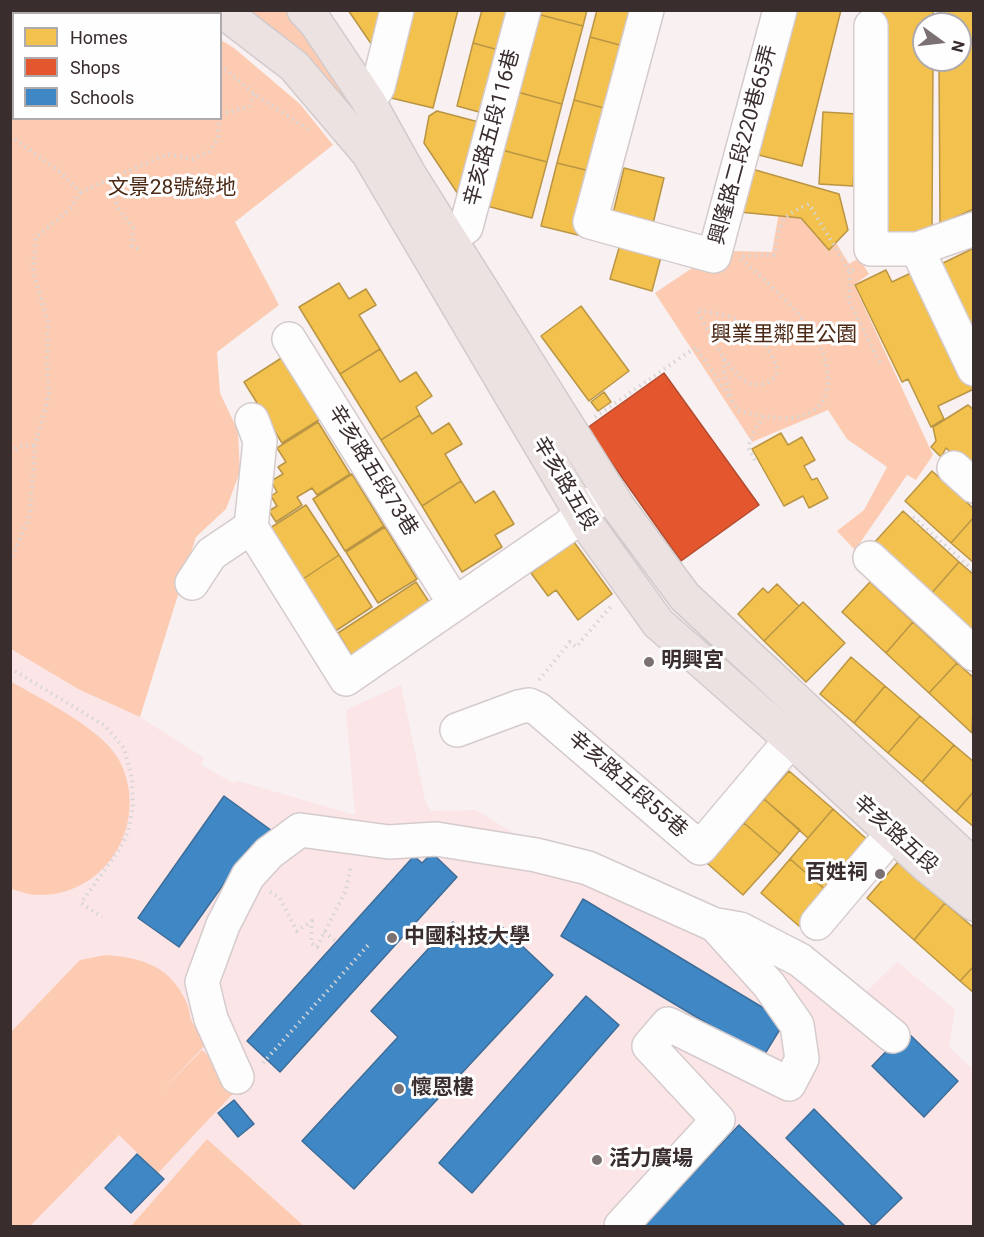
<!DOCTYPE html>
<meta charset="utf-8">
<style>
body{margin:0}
#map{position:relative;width:984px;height:1237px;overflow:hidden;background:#f8f0f1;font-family:Roboto,sans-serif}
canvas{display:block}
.frame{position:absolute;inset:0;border:12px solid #392d2e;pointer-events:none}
.legend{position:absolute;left:12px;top:12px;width:210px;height:108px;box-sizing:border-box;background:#fefefe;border:2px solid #afaaab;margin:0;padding:8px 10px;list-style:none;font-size:18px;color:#392d2e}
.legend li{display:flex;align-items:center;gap:12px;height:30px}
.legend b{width:30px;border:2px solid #afaaab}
.north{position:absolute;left:912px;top:12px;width:60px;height:60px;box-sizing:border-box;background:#fefefe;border:2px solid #afaaab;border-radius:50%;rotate:105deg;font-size:16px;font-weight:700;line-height:24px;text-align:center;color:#392d2e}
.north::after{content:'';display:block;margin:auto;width:21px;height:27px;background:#7c7172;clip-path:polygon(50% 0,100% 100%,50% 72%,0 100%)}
</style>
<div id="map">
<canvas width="984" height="1237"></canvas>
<div class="frame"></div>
<ul class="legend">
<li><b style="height:16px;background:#f2c14e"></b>Homes</li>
<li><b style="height:16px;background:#e4572e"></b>Shops</li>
<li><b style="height:16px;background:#3f88c5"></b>Schools</li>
</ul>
<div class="north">N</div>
</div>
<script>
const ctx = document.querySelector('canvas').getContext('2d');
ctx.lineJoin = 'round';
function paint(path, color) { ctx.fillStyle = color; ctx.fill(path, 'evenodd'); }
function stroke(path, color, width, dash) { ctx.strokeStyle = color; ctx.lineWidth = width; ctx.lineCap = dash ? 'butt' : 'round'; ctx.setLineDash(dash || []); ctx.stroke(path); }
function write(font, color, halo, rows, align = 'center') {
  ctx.font = font + ' Roboto,"Noto Sans TC",sans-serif'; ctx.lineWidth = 6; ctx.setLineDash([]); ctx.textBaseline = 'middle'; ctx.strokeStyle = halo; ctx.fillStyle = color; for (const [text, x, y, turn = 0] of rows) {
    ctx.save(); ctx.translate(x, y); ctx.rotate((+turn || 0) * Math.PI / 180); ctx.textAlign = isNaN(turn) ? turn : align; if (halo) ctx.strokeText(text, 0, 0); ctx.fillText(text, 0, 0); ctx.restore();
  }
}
paint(new Path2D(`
 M11 649 78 689 140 717 204 758 201 765 233 783 238 781 355 815 346 710 401 685 425 800 431 811 476 810 523 839 834 969 867 991 897 962 955 1009 949 1047 973 1069V1226H304L207 1139 131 1226H11Z`), '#fbe5e7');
paint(new Path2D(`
 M11 11H169L175 13 14 14V118H220L221 40 234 48 300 104 333 145 235 222 279 305 217 352 220 393 238 431 240 472 226 509 196 537 140 717 78 689 11 649Z
 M244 11H287L296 19 369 132Z
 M810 200 849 264 859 258 869 274 854 285 933 455 916 480 907 475 855 550 837 531 864 510 887 467 847 439 828 410 752 442 655 293 698 264 731 251 772 252 779 212Z
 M10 681C42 700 104 729 120 762 150 822 107 897 37 895 29 895 19 891 11 889Z
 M106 955C145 958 172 967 188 1006 190 1010 189 1015 191 1020 194 1027 204 1035 209 1041L157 1096 202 1050 241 1085 158 1173 119 1135 30 1226H11L10 1033 80 960Z
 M207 1139 304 1226H131Z`), '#fccbb2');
const homes = new Path2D(`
 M348 10H382L372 45Z
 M409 10H458L433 108 387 97Z
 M482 10H517L506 52 473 43Z
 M538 10H587L583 26 537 14Z
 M597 10H640L631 48 590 37Z
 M782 10H841L802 166 747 152Z
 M881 10H933V24H924V60H933L932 228 917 235 895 237 880 225Z
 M939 11H974V209L940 224 939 60H960V24H939Z
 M537 14 583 26 562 104 517 92Z
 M590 37 631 48 615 111 574 100Z
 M473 43 506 52 490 115 457 106Z
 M517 92 562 104 547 162 502 150Z
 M574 100 615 111 598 173 557 163Z
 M437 111 490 125 458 194 424 143 429 116Z
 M823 112 858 114 853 186 819 184Z
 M502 150 547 162 532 218 487 206Z
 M557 163 598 173 582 236 541 226Z
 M624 168 664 178 650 236 610 226Z
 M752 169 839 194 848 230 829 250 801 218 739 212Z
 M621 241 662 253 652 291 610 279Z
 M974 248V340L937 266Z
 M886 270 892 282 913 272 974 389 938 406 944 419 931 427 908 379 902 382 855 285Z
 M339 283 349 299 366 289 376 305 359 315 380 349 340 374 299 307Z
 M581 306 629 371 589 401 541 336Z
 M380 349 400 382 416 372 432 396 416 407 420 415 381 440 340 374Z
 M283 357 322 418 282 443 244 382Z
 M604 392 611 402 598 411 591 402Z
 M968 405 974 410V473L946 448 941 457 931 447 936 441 933 427Z
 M420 415 432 434 449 423 462 444 445 454 461 481 422 506 381 440Z
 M318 422 350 474 317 495 312 488 297 497 302 505 276 522 269 511 277 506 271 496 277 492 271 481 283 474 278 467 286 462 277 448Z
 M781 433 788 445 802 437 815 460 804 466 812 480 817 478 828 498 809 508 803 496 784 506 752 449Z
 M932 471 974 509V517L951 543 905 501Z
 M352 474 384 526 345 551 313 499Z
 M461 481 475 503 494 491 514 524 495 535 502 547 462 572 422 506Z
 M306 505 339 555 300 581 267 530Z
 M903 511 959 562 930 595 873 544Z
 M974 517V563L951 543Z
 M385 527 417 579 378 603 346 552Z
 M574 542 612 594 578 620 556 590 548 596 531 573Z
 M339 555 372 607 334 632 300 581Z
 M959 562 974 575V634L930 595Z
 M416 582 431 605 352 656 338 633Z
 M870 582 913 622 886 653 842 612Z
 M777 584 799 606 764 641 738 614 763 588 768 593Z
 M803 602 845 643 806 682 764 641Z
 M913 622 957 663 929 693 886 653Z
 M851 657 885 686 854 723 820 694Z
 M957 663 974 678 972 733 929 693Z
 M885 686 920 716 888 753 854 723Z
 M920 716 954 745 922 782 888 753Z
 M954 745 974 762V791L956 812 922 782Z
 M789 771 833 809 808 838 764 799Z
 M974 791V827L956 812Z
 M764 799 800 830 780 854 744 823Z
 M833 809 871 843 828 892 790 859Z
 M744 823 780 854 743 895 708 864Z
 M790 859 828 892 799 926 761 893Z
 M898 862 945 903 914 940 867 898Z
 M945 903 974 928V966L960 981 914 940Z
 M974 966V993L960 981Z`);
paint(homes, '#f2c14e');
stroke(homes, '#ba9544', 1.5);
const shops = new Path2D(`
 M664 373 759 505 681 561 587 428Z`);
paint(shops, '#e4572e');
stroke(shops, '#b14a2e', 1.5);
const schools = new Path2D(`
 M224 796 275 833 260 854 250 847 179 947 138 918Z
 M432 853 457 877 280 1072 247 1041 414 856 422 863Z
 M583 899 785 1021 763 1057 561 936Z
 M453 922 480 947 501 926 553 975 354 1189 302 1141 398 1037 371 1011Z
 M586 996 619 1025 472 1193 439 1163Z
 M906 1031 958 1081 924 1117 872 1066Z
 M234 1100 254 1124 238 1137 218 1113Z
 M814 1109 902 1198 873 1226 786 1138Z
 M739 1125 845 1226H643Z
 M137 1154 164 1179 131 1213 105 1188Z`);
paint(schools, '#3f88c5');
stroke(schools, '#3d6d98', 1.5);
const minor = new Path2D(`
 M647 10 590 222 714 256 780 10
 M871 26V249H917L974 229
 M369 102 378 87 397 10
 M451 238 466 227 524 10
 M917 249 974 369
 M289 339 455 604
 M252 420 260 441 251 527 346 679 568 526 608 491
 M954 468 974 486
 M870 558 974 654
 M192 583 211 554 251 527
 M457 730 519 707 529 705 538 709 700 848 791 740
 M817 923 892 834
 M717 925 740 929 800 960 893 1036
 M237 1077 211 1019 202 982 223 925 248 876 269 853 300 830 389 842 436 839 536 855 588 868 715 925 769 985 797 1025 802 1059 789 1084 668 1024 649 1046 718 1120 621 1226`);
const major = new Path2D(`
 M221 10 294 66 368 153 589 527 658 623 791 740 926 865 974 904
 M304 10 316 23 369 102 409 174 619 508 685 597 974 866`);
stroke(minor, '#d5cbcc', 36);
stroke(major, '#d1cbcc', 36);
stroke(new Path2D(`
 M109 10 118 14
 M220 65 254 94 309 130
 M220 114 249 107 254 94
 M10 136 55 168 81 192 167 154 193 159 209 152 218 138 219 118
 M111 179 118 208 133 228 132 246 142 251
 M743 256 774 255C780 224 778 217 809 204L850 272 854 269
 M850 272 849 301 881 365
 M816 339 861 325
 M724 359C731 366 738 378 747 382 761 390 784 379 775 362 769 348 754 331 742 323 729 314 712 313 697 310L724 359V373L732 401 739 411C757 415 780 421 798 417 837 408 832 367 816 339 797 307 768 283 741 259
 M595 417 696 347 730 398
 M10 452 22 445 35 446
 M755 460 748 447 755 429 764 417
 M913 517 974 571
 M10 562 30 515 35 446 49 394 47 367 48 322 33 271 36 237 70 209 81 192
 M10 668 105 726 124 748 132 778 133 807 128 832 119 850 81 903 102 917
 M539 680 570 642 576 647 612 605
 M270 892 279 897 297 931 312 921 311 943 317 947 346 890 351 865
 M324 932 337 942
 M263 1063 370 943`), '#d7d5d5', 4, [1.5, 4.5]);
stroke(minor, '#fefdfd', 33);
stroke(major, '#ede2e2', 33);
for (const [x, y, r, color] of [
 [649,662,6,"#7c7172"],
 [880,874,6,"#7c7172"],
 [392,938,6,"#7c7172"],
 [399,1089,6,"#7c7172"],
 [597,1160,6,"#7c7172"]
]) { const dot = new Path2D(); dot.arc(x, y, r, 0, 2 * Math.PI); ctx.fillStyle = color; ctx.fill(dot); stroke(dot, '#fefefe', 2); }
write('21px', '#392d2e', '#fefefe', [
 ["辛亥路五段116巷",493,128,-75],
 ["興隆路二段220巷65弄",744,145,-75],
 ["辛亥路五段73巷",372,471,58],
 ["辛亥路五段",564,484,59],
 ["辛亥路五段55巷",627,785,41],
 ["辛亥路五段",895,835,42]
]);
write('21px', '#4c2915', '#fefefe', [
 ["文景28號綠地",172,189],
 ["興業里鄰里公園",784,336]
]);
write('bold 21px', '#392d2e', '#fefefe', [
 ["明興宮",661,662],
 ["百姓祠",868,874,"right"],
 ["中國科技大學",404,938],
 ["懷恩樓",411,1089],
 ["活力廣場",609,1160]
], 'left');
</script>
